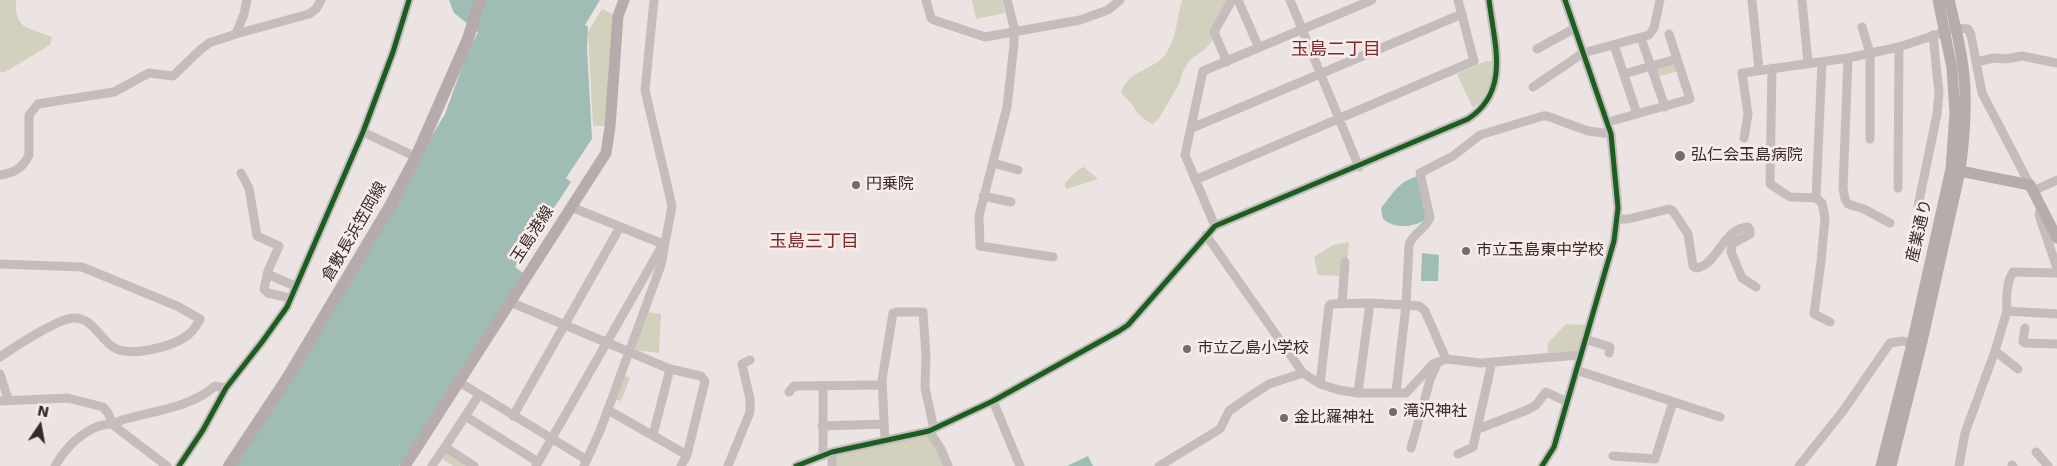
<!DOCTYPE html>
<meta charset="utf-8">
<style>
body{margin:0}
#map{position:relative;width:2057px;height:466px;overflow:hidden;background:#ece4e2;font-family:"DejaVu Sans",sans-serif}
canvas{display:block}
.north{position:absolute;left:15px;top:401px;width:50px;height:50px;-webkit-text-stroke:4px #f9ede9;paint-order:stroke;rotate:12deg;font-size:14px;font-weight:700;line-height:20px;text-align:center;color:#362929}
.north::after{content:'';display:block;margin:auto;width:18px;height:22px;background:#362929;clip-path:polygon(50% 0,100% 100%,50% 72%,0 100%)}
</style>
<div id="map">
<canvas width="2057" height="466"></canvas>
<div class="north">N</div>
</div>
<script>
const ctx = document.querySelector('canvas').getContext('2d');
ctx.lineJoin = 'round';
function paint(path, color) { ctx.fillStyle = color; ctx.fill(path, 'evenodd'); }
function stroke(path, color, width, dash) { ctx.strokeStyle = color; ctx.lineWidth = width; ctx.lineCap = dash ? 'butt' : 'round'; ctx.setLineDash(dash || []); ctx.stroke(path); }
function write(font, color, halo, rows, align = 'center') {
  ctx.font = font + ' "DejaVu Sans","Noto Sans JP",sans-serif'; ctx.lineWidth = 5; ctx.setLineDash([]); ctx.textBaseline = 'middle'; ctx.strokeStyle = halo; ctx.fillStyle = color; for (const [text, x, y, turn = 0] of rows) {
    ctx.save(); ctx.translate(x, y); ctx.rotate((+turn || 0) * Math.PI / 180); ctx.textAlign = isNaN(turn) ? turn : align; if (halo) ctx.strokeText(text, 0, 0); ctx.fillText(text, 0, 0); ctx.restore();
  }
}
paint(new Path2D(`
 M0 0H16C14 31 30 27 52 37L50 45 5 72H0Z
 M972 0H1002L1005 13 976 19Z
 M1182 0H1228L1214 39 1204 50 1190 60 1183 71 1179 84 1159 118 1153 124C1137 118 1134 103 1121 93 1127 69 1156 71 1167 52 1177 36 1177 17 1182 0Z
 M602 9 613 14 606 126H593L588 32Z
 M1486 61H1492C1492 80 1489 95 1473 108L1457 74Z
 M1673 64 1676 65 1678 71 1657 77 1655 68Z
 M1084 167 1098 179 1066 189 1065 183 1079 169Z
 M1349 242 1347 261 1340 276 1318 275 1314 257 1333 245Z
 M647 312 661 314 659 353 635 350Z
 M1566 324 1585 325 1578 351 1547 353 1548 343Z
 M623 375 630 378 621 401 614 399Z
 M928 434 941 457 944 466H834V455Z
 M445 452 467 466H453L441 458Z`), '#d3d0bd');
paint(new Path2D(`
 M449 0H600L585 25 588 27 587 48 592 139 566 178 571 182 515 267 523 273 399 466H235L445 114 464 62 478 32 454 13Z
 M1418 176 1428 218C1415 227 1397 230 1383 219L1381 208C1394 193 1397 182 1418 176Z
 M1422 253 1439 255 1438 281H1421Z
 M1088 456 1093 466H1067Z`), '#9fbdb4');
stroke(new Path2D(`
 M926 0 931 18 934 20 985 37 1080 20 1108 10 1120 0
 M1007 0 1014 27V44L1007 107 979 216 980 246 1053 257
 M1238 0 1259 48
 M1290 0 1359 167
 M1752 0 1759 70
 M1802 0 1808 63
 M1862 27 1870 53V139
 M236 34 309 14 316 9 321 0
 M1641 38 1665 107
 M1614 45 1637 114
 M1537 49 1575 28
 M1848 58 1843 188 1845 199 1848 204 1864 209 1890 223
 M1227 62 1214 32 1232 0
 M1822 62 1816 198 1822 203 1825 218 1821 262 1814 314 1830 322
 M1976 62 1994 58 2006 59 2022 56 2057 63
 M1772 68 1770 184 1790 197 1816 198
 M1624 74 1676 59
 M1533 87 1583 53 1649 35 1654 28 1660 0
 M1608 122 1690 99 1669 34
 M1192 128 1462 14
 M363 132 416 157
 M1744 138 1748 114 1742 73 1848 58 1899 47 1956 28 1968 29 1971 35 1982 93 2030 185
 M993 163 1018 170
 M241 173 249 188 257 236 279 246 268 271 264 289 268 293 290 298
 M0 175C14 173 23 168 29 155V115L38 104 114 92 149 73 173 76 200 50 209 43 236 34 244 14 247 0
 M1195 180 1474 61 1458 0
 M1898 188 1899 47
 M2033 191 2057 180
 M983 196 1011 202
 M1918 206 1937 114 1939 93 1933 35
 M2041 206 2039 215 2057 268
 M571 207 663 244
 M1617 219H1628L1669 209 1673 211 1688 234 1693 266 1696 268C1717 266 1723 228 1748 227L1750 230V234L1732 244 1731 252 1742 278 1756 287
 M1215 226 1185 155 1203 71 1372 0
 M1206 235 1303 373 1320 384 1339 390 1358 393H1406L1433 364 1446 359 1481 363 1580 355
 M0 264 82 267 177 306 200 319C197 325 194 330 189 334 174 347 129 358 113 347 99 338 93 318 74 318 59 318 14 347 0 357
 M2057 273 2013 272C2006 283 2006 298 2007 311L2057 314
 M267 274 295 286
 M510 302 670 369 701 376 705 381 687 455
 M1342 303 1345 262
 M2007 311 1995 351 2018 369
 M2025 328 2023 342 2025 343 2057 344
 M1585 339 1610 347 1609 353
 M1576 370 1720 417
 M0 374 8 399
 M459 382 587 460
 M1320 384 1329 306 1331 304 1370 303 1419 306 1425 311 1446 359
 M789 392 794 386 882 385
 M1396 392 1406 305 1409 245C1413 232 1427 229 1430 217L1420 173 1453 156 1480 135 1543 116H1547L1588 131 1611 134
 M1358 393 1370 303
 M0 401 68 398 103 407 108 413 113 425 167 466
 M993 401 1020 466
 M608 410 687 455 681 466
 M465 416 538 462
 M513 416 620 227
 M822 426 884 424
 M1478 429 1527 410 1536 405 1546 392 1567 402
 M929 431 941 449 948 466
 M653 435 670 369
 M885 441 882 380 893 313 897 312H923L926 356 925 388 934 429
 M1411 448 1430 380 1437 364
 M2036 452 2048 466
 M1458 454 1473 447 1492 362
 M823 456V386
 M1613 456 1655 459 1673 402
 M2012 465 2013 466
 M55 466C65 449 80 433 99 426 108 424 114 424 122 420 153 411 190 408 215 386L226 388
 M179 466 203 430 226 388 262 342 287 307 363 132 393 52 409 0
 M432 466 445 447
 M474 466 445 447 479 395
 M536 466 662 246
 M584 466 600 431 661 265 672 206 645 90 654 0
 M728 466 750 412V399L742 364 750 360
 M796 466 832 452 929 431 993 401 1119 331 1128 325 1215 226 1468 119C1511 91 1494 43 1489 0
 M832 466V452
 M1159 466 1220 429 1229 411 1249 397 1269 384 1303 373
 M1542 466 1554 447 1614 241 1618 208 1611 134 1565 0
 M1799 466 1843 411 1890 343 1902 341 1918 345
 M1959 466 1965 433 1995 351`), '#c5bdbb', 9);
stroke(new Path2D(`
 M1960 171 2030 185 2057 238
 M405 466 606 153 610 127 618 16 624 0
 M1881 466 1912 344 1951 169 1955 113 1952 68 1938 0
 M1891 466 1921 346 1960 171C1965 135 1968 96 1962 60 1959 40 1954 20 1949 0`), '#b6acab', 11);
stroke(new Path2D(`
 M229 466 288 377 390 206 416 157 468 39 480 0`), '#b4abaa', 12);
stroke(new Path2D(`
 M179 466 203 430 226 388 262 342 287 307 363 132 393 52 409 0
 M796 466 832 452 929 431 993 401 1119 331 1128 325 1215 226 1468 119C1511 91 1494 43 1489 0
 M1542 466 1554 447 1614 241 1618 208 1611 134 1565 0`), '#1b5e20', 5);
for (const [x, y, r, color] of [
 [1680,156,6,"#766a6a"],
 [856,185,5,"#766a6a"],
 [1466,251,5,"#766a6a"],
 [1187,349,5,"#766a6a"],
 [1393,412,5,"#766a6a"],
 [1284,418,5,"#766a6a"]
]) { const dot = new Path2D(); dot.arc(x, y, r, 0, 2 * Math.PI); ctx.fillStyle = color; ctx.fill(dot); stroke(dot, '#f9ede9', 2); }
write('16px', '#362929', '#f9ede9', [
 ["弘仁会玉島病院",1691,156],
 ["円乗院",866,185],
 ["市立玉島東中学校",1476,251],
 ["市立乙島小学校",1197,349],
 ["滝沢神社",1403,412],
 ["金比羅神社",1294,418]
], 'left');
write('16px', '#362929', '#f9ede9', [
 ["産業通り",1920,231,-77],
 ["倉敷長浜笠岡線",355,232,-60],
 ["玉島港線",533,235,-57]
]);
write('18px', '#80272c', '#f9ede9', [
 ["玉島二丁目",1336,50],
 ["玉島三丁目",814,242]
]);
</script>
